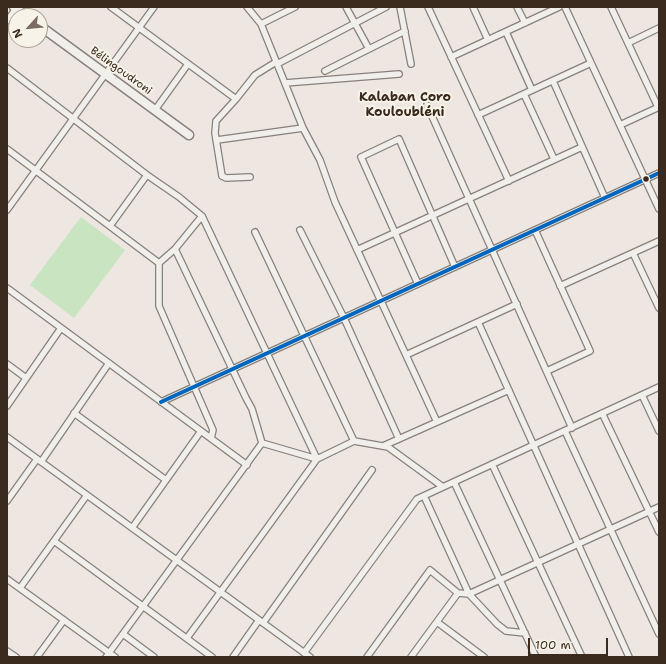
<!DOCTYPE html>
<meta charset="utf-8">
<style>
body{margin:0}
#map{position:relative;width:666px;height:664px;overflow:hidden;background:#eee6e1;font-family:"Shantell Sans",sans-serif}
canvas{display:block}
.frame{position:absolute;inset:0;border:8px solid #3b2a1e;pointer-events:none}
.north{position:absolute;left:8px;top:8px;width:40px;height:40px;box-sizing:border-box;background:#f7f3e8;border:1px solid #aca397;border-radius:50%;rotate:243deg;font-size:11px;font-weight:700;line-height:16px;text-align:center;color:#3b2a1e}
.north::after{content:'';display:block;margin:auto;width:14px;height:18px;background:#7a6c62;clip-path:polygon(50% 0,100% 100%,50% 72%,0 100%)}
.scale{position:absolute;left:528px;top:638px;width:80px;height:18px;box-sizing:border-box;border:2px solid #3b2a1e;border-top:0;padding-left:5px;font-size:12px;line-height:14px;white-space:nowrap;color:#3b2a1e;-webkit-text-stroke:3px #f7f3e8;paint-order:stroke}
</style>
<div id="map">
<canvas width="666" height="664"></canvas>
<div class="frame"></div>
<div class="north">N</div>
<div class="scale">100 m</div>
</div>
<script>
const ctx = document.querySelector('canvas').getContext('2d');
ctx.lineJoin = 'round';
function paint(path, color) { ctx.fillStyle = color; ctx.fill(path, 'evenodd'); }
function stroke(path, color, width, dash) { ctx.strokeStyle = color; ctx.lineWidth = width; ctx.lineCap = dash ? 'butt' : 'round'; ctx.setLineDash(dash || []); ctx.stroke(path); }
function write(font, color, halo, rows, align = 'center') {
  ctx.font = font + ' "Shantell Sans",sans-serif'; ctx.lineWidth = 4; ctx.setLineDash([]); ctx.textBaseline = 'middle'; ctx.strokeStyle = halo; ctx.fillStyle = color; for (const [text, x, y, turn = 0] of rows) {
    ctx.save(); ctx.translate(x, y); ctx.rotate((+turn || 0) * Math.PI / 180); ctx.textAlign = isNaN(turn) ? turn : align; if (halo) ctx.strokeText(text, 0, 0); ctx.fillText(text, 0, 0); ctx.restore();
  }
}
paint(new Path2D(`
 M81 217 125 250 74 318 30 285Z`), '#c8e4c1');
const street = new Path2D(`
 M111 7 236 99
 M247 7 261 24 303 128 320 160 335 202 437 422
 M346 7 369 49
 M400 7 411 64
 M428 7 509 181
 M473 7 488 40
 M517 7 525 23
 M565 7 659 209
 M611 7 658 107
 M7 21 17 7
 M261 24 295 7
 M506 32 532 90
 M628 43 659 28
 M451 57 559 7
 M277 64 386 7
 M7 68 147 175 179 197 202 216 317 459
 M325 71 405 31
 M553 81 605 198
 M285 83 399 74
 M524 94 554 159
 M427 105 572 428
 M155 110 188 64
 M478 115 591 63
 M620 125 659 107
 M217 140 303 128
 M7 149 159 263
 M250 177 226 178 222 176 215 133 216 121 236 99 255 75 276 62
 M7 210 154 7
 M202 216 175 249 159 263V306L213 430 211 438
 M110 226 147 175
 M300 230 344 318 399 439
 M535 230 590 351 547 371
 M255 232 354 441 388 447 443 487
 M357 250 582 147
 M633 253 659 308
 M418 284 361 157 399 139 455 267
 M560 286 659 241
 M7 288 247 465
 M478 322 629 657
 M406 355 517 304
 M7 364 26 378
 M642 395 659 431
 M161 402 659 173
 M7 406 61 328
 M74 413 166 480
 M602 413 659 532
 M565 431 659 634
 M7 437 310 657
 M262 443 317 459
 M383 446 509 390
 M41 462 109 363
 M492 464 582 657
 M454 482 536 657
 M424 496 469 594 659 507
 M7 501 37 459
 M132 528 201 431
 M54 541 212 657
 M7 579 115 657
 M20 588 87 495
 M437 622 484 657
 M263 623 372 470
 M123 634 154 657
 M187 638 317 459 354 441
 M7 651 16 657
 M304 653 417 499 659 387
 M37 657 64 620
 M106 657 262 443 252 409 246 398 175 249
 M233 657 259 620
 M367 657 430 570 458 593 469 594 497 624 506 631 525 633
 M411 657 458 593`);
const secondary = new Path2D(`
 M14 7 26 16
 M40 26 189 135`);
stroke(street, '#87807b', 8);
stroke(secondary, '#87807b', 11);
stroke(street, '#f1efeb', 5.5);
stroke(secondary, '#f1efeb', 8);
stroke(new Path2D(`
 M161 402 659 173`), '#0065bd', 4);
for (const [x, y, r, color] of [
 [646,179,3.5,"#3b2a1e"]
]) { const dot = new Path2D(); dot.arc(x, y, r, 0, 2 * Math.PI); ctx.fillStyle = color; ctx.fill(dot); stroke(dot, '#f7f3e8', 1.5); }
write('11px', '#3b2a1e', '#f7f3e8', [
 ["Bélingoudroni",121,71,36]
]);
write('bold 13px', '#3b2a1e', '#f7f3e8', [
 ["Kalaban Coro",405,98],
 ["Kouloubléni",405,113]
]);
</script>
